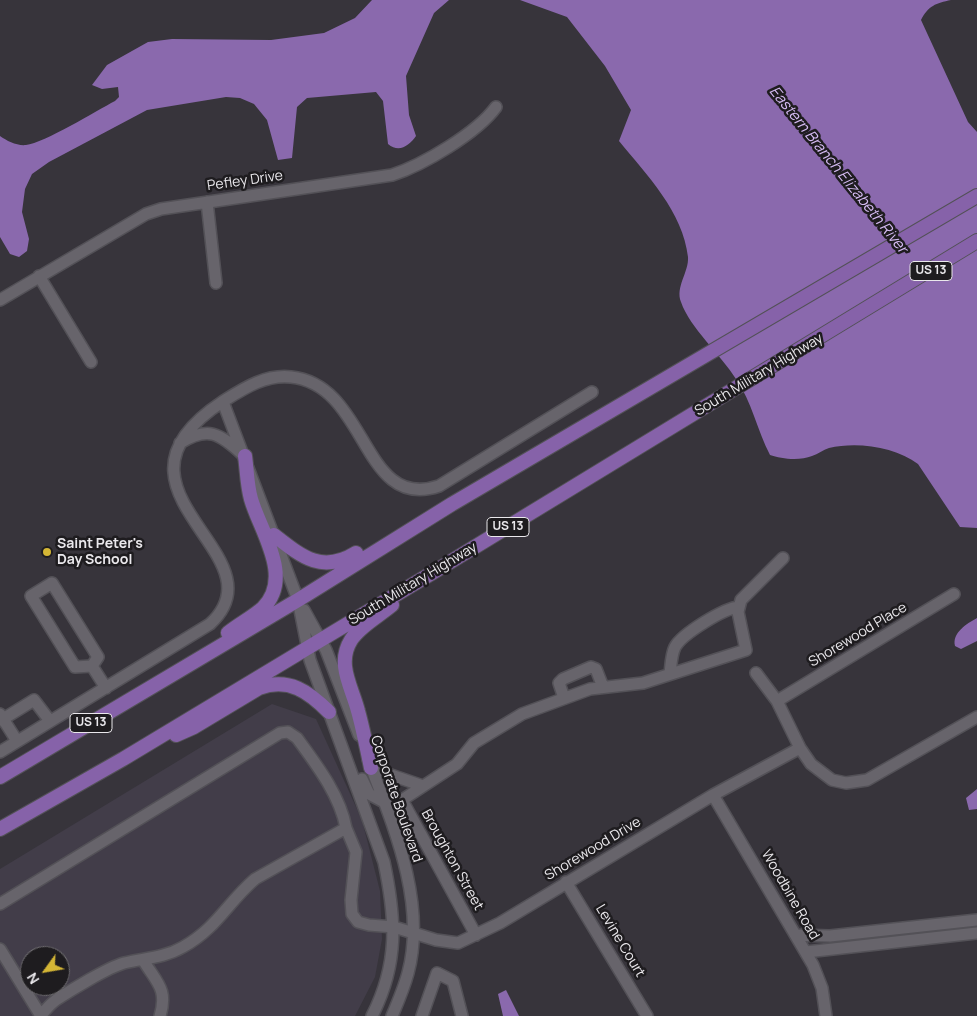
<!DOCTYPE html>
<style>
body{margin:0}
#map{position:relative;width:977px;height:1016px;overflow:hidden;background:#37343b;font-family:Manrope,sans-serif}
canvas{display:block}
.north{position:absolute;left:20px;top:946px;width:50px;height:50px;box-sizing:border-box;background:#1e1c1f;border:1px solid #706e71;border-radius:50%;rotate:238deg;font-size:14px;font-weight:700;line-height:20px;text-align:center;color:#eae8ec}
.north::after{content:'';display:block;margin:auto;width:18px;height:22px;background:#d4b635;clip-path:polygon(50% 0,100% 100%,50% 72%,0 100%)}
</style>
<div id="map">
<canvas width="977" height="1016"></canvas>
<div class="north">N</div>
</div>
<script>
const ctx = document.querySelector('canvas').getContext('2d');
ctx.lineJoin = 'round';
function paint(path, color) { ctx.fillStyle = color; ctx.fill(path, 'evenodd'); }
function stroke(path, color, width, dash) { ctx.strokeStyle = color; ctx.lineWidth = width; ctx.lineCap = dash ? 'butt' : 'round'; ctx.setLineDash(dash || []); ctx.stroke(path); }
function write(font, color, halo, rows, align = 'center') {
  ctx.font = font + ' Manrope,sans-serif'; ctx.lineWidth = 5; ctx.setLineDash([]); ctx.textBaseline = 'middle'; ctx.strokeStyle = halo; ctx.fillStyle = color; for (const [text, x, y, turn = 0] of rows) {
    ctx.save(); ctx.translate(x, y); ctx.rotate((+turn || 0) * Math.PI / 180); ctx.textAlign = isNaN(turn) ? turn : align; if (halo) ctx.strokeText(text, 0, 0); ctx.fillText(text, 0, 0); ctx.restore();
  }
}
paint(new Path2D(`
 M272 704 316 719 362 820 380 891 382 939 375 977 355 1016H0V869ZM30 956H60V986H30Z`), '#423d49');
paint(new Path2D(`
 M372 0H449L434 13 406 76 409 115 416 136C409 146 399 153 388 144L383 101 376 92 307 98 297 107 292 158 278 160 267 120 254 104 240 98 226 97 147 110 49 162 32 174 25 189 22 212 29 239 27 251 19 257 10 254 0 237V136C7 141 17 146 26 145 44 143 96 111 115 101L119 97 118 87 102 89 92 85 107 65 148 42 172 39 271 40 324 33 355 18Z
 M520 0H951C936 3 928 6 921 20L968 122 977 132V528L960 527 918 464C896 447 857 441 829 448 823 450 818 454 812 456 800 461 781 459 770 455 757 430 752 402 736 379 721 355 690 328 681 302 675 287 689 272 688 257 683 212 647 175 619 141L631 110 605 66 567 17Z
 M977 618V641L961 649 955 646C952 633 966 624 977 618Z
 M977 789V809L969 810 966 798Z
 M506 990 519 1016H503L498 994Z`), '#8a69ad');
const minor = new Path2D(`
 M207 202 216 283
 M39 276 91 362
 M0 300 146 214 161 209 392 175C423 165 477 133 496 107
 M223 402 298 600 310 660 384 862C396 919 399 963 372 1016
 M180 443C208 426 219 433 242 454
 M52 583 98 657 92 666 75 667 31 596Z
 M304 610 326 650 359 735
 M92 666 106 688
 M756 673 777 701 800 748 811 764 832 780 846 783 867 780 977 717
 M670 674C671 666 671 655 675 647 682 634 724 608 739 607
 M564 698 559 683 563 679 591 667 596 669 603 687
 M777 701 954 594
 M0 714 3 719 34 700 50 721
 M0 720 3 719 17 741
 M0 752 210 624C286 554 87 491 222 402 243 389 265 374 291 377 369 385 361 512 439 486L592 392
 M368 759C393 825 427 902 408 973 404 988 398 1002 392 1016
 M371 768 423 786
 M362 779 369 794 384 802 402 800 457 764 474 743 522 714 590 689 643 683 746 650 738 612 741 600 783 558
 M713 795 813 965 822 988 826 1016
 M402 800 476 935
 M346 828 356 852 351 900 352 914 358 922 369 925 394 927 436 940 458 943 500 923 713 795 800 748
 M566 882 647 1016
 M0 904 280 733 288 732 297 738C316 764 340 795 346 828L255 879C227 903 217 928 183 947 164 958 144 958 124 963 107 968 71 990 56 1000 50 1004 45 1011 40 1016
 M796 935 830 936 977 920
 M0 949 41 1016
 M806 952 977 933
 M143 960C157 983 168 989 160 1016
 M422 1016 437 973 453 981 462 1016`);
const major = new Path2D(`
 M274 535C302 557 322 574 356 553
 M228 633C239 624 253 617 263 608 294 577 260 531 251 499 247 485 247 470 245 456
 M176 735 194 727 259 688C289 677 309 692 329 712
 M371 768C367 749 363 729 358 711 352 687 336 664 351 640 360 626 379 616 392 605
 M0 777 298 600 452 504 977 196
 M0 829 123 759 432 573 977 241`);
stroke(minor, '#535157', 14);
stroke(major, '#535157', 16);
stroke(minor, '#67646b', 11);
stroke(major, '#8662a9', 14);
for (const [x, y, r, color] of [
 [47,552,5,"#d4b635"]
]) { const dot = new Path2D(); dot.arc(x, y, r, 0, 2 * Math.PI); ctx.fillStyle = color; ctx.fill(dot); stroke(dot, '#1e1c1f', 2); }
for (const [x, y, w] of [
 [931,271,42],
 [508,527,42],
 [91,723,42]
]) { const box = new Path2D(); box.roundRect(x - w / 2, y - 9.5, w, 19, 4); ctx.fillStyle = '#1e1c1f'; ctx.fill(box); stroke(box, '#eae8ec', 1); }
write('bold 12px', '#eae8ec', null, [
 ["US 13",931,271],
 ["US 13",508,527],
 ["US 13",91,723]
]);
write('14px', '#eae8ec', '#1e1c1f', [
 ["Pefley Drive",245,181,-8],
 ["South Military Highway",759,375,-31],
 ["South Military Highway",413,584,-31],
 ["Shorewood Place",858,635,-31],
 ["Corporate Boulevard",396,799,71],
 ["Shorewood Drive",593,849,-31],
 ["Broughton Street",452,860,61],
 ["Woodbine Road",790,895,60],
 ["Levine Court",620,941,59]
]);
write('bold 14px', '#eae8ec', '#1e1c1f', [
 ["Saint Peter's",57,544],
 ["Day School",57,560]
], 'left');
write('italic 15px', '#d5bbf3', '#1e1c1f', [
 ["Eastern Branch Elizabeth River",838,170,51]
]);
</script>
